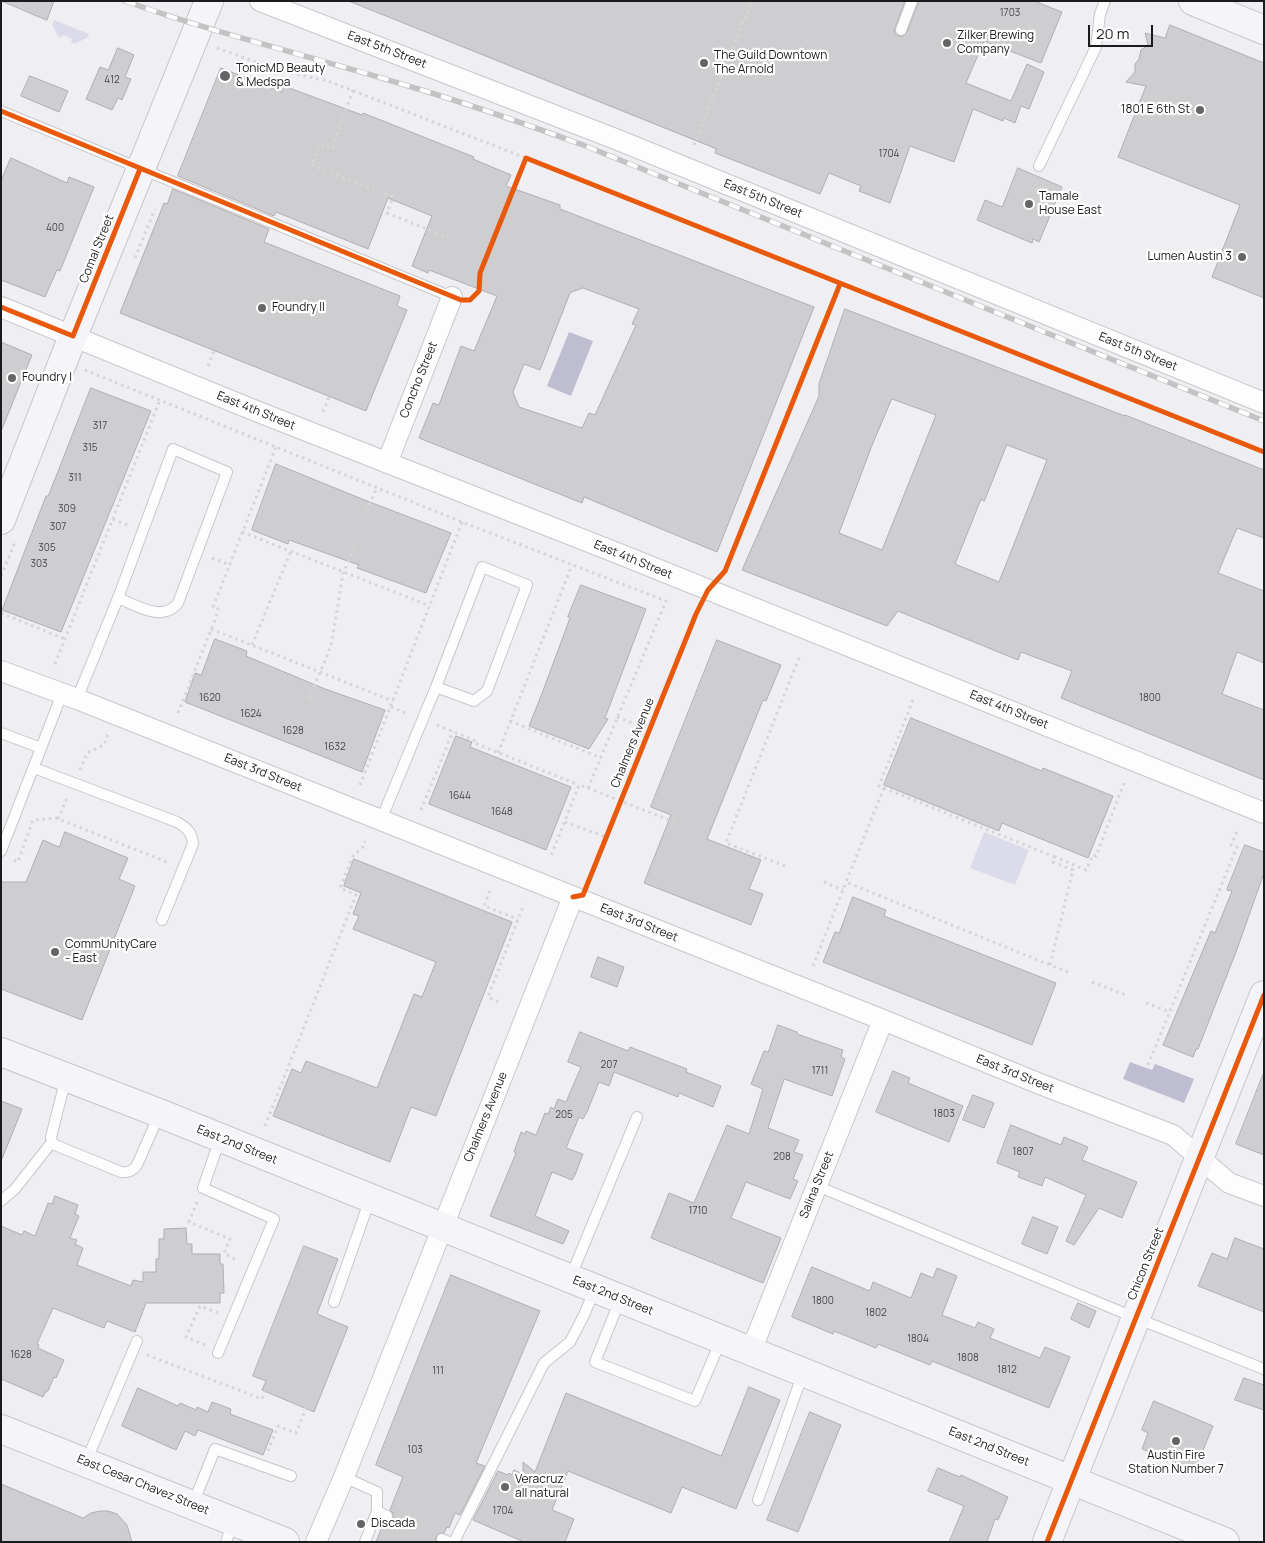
<!DOCTYPE html>
<style>
body{margin:0}
#map{position:relative;width:1265px;height:1543px;overflow:hidden;background:#efeff3;font-family:Manrope,sans-serif}
canvas{display:block}
.frame{position:absolute;inset:0;border:2px solid #1b1a1d;pointer-events:none}
.scale{position:absolute;left:1088px;top:25px;width:65px;height:22px;box-sizing:border-box;border:2px solid #1b1a1d;border-top:0;padding-left:6px;font-size:15px;line-height:18px;white-space:nowrap;color:#1b1a1d;-webkit-text-stroke:4px #fff;paint-order:stroke}
</style>
<div id="map">
<canvas width="1265" height="1543"></canvas>
<div class="frame"></div>
<div class="scale">20 m</div>
</div>
<script>
const ctx = document.querySelector('canvas').getContext('2d');
ctx.lineJoin = 'round';
function paint(path, color) { ctx.fillStyle = color; ctx.fill(path, 'evenodd'); }
function stroke(path, color, width, dash) { ctx.strokeStyle = color; ctx.lineWidth = width; ctx.lineCap = dash ? 'butt' : 'round'; ctx.setLineDash(dash || []); ctx.stroke(path); }
function write(font, color, halo, rows, align = 'center') {
  ctx.font = font + ' Manrope,sans-serif'; ctx.lineWidth = 4.5; ctx.setLineDash([]); ctx.textBaseline = 'middle'; ctx.strokeStyle = halo; ctx.fillStyle = color; for (const [text, x, y, turn = 0] of rows) {
    ctx.save(); ctx.translate(x, y); ctx.rotate((+turn || 0) * Math.PI / 180); ctx.textAlign = isNaN(turn) ? turn : align; if (halo) ctx.strokeText(text, 0, 0); ctx.fillText(text, 0, 0); ctx.restore();
  }
}
paint(new Path2D(`
 M54 20 89 34 88 37 75 44 71 42 72 39 63 35 61 38 58 36 52 25Z
 M984 832 1029 850 1015 885 970 868Z`), '#dcdbe9');
paint(new Path2D(`
 M569 332 593 341 571 396 547 386Z
 M1130 1062 1152 1070 1155 1064 1194 1079 1184 1103 1123 1079Z`), '#bfbdd2');
const building = new Path2D(`
 M2 1H54L47 20Z
 M349 1H905L894 31 896 35 902 37 907 32 919 1H1034L1062 12 1041 63 984 41 966 83 1011 101 1027 64 1044 72 1029 109 1021 106 1015 123 1004 118 1003 121 973 109 954 162 910 146 890 203 859 191 861 186 829 173 820 194 715 153 716 149Z
 M1170 25 1264 63V298L1212 277 1240 205 1118 157 1146 86 1126 82 1135 72V64L1139 59 1141 50 1148 45 1145 33 1165 38Z
 M118 48 134 55 125 77 131 79 122 100 118 98 112 110 86 99 100 67 108 70Z
 M221 68 282 92 284 86 362 115 363 113 474 157 473 159 511 175 506 186 560 205V209L814 307 717 552 584 497 582 503 419 438 433 403 439 405 461 346 474 351 497 296 429 270 428 273 412 266 432 216 388 198 368 249 276 212 274 216 178 176ZM583 288 639 309 632 324 636 325 595 415 589 413 582 428 519 407 513 392 524 364 540 370 570 293Z
 M30 76 68 91 59 112 21 96Z
 M11 158 67 183 69 177 94 187 60 271 57 270 45 297 1 280V181Z
 M1018 168 1062 187 1039 242 1033 239 1032 243 977 220 985 200 1002 207Z
 M173 189 269 229 264 242 400 296 397 306 407 310 366 411 120 313 164 203 167 204Z
 M845 309 1125 416V415L1264 470V538L1237 528 1218 573 1264 591V663L1237 652 1222 694 1264 710V780L1061 698 1072 671 1021 652 1018 660 898 611 887 626 742 570 819 396V384ZM892 399 936 415 882 550 839 533 871 448ZM1007 445 1047 460 999 582 955 564 981 499 984 501Z
 M1 342 32 355 2 429H1Z
 M91 388 151 411 61 632 2 610 46 496H48Z
 M276 464 367 501 451 533 426 593 357 568 359 565 289 540 288 544 252 530Z
 M581 585 646 609 605 718 608 719 589 749 529 726 541 696 570 618 568 617Z
 M215 639 247 651 246 656 325 689 385 710 362 772 185 702 195 673 201 675Z
 M717 640 781 665 766 701 763 700 707 839 761 860 749 889 763 894 751 925 644 883 671 815 651 807Z
 M911 718 1042 771 1043 768 1113 796 1088 858 1002 823 999 831 884 785Z
 M456 736 472 742 470 747 571 787 546 850 429 804Z
 M65 832 128 858 119 879 135 886 82 1020 1 989V882H26L43 840 59 847Z
 M1245 845 1264 852V873L1236 952 1198 1049H1196L1193 1057 1163 1045 1211 931 1215 933 1232 891 1227 890Z
 M354 859 512 922 436 1116 411 1107 390 1162 273 1116 292 1069 301 1073 306 1061 377 1088 414 994 422 997 436 962 353 929 359 916 353 914 361 893 344 886Z
 M853 897 886 910 884 916 1056 983 1032 1045 823 962 835 932 839 933Z
 M598 957 624 967 617 987 591 977Z
 M778 1025 797 1032V1034L843 1050 841 1057 845 1059 832 1096 784 1079 768 1128 799 1140 794 1152 803 1155 793 1179 798 1181 790 1199 746 1182 731 1218 781 1238 763 1283 651 1238 669 1193 694 1203 727 1125 749 1134 763 1089 751 1084 764 1051 768 1052Z
 M580 1032 628 1051 630 1047 687 1069 686 1072 721 1086 713 1107 679 1093 678 1097 614 1072 609 1086 599 1082 587 1112 583 1119 579 1117 566 1148 583 1154 575 1175 572 1180 552 1172 535 1216 569 1231 563 1244 490 1216 516 1153 514 1152 521 1132 525 1134 526 1131 536 1135 545 1113 548 1114 551 1107 554 1109 558 1099 566 1102 581 1067 568 1062Z
 M893 1071 910 1078 908 1083 963 1106 949 1142 876 1112Z
 M1263 1075 1264 1076V1155L1236 1144Z
 M973 1095 994 1103 984 1128 963 1120Z
 M1 1101 22 1109 2 1159H1Z
 M1011 1125 1061 1145 1064 1137 1088 1147 1082 1160 1137 1182 1122 1218 1099 1208 1074 1245 1066 1241 1086 1195 1045 1177 1042 1186 1018 1177 1020 1172 997 1163Z
 M55 1196 78 1205 75 1214 79 1216 70 1238 77 1240 75 1244 83 1248 77 1265 131 1286 133 1280 143 1282V1272H156V1259H159V1239H164V1229L186 1228 187 1244H192V1254H220V1264H223L224 1293H220V1303H146L135 1332 107 1321 104 1328 53 1308 37 1344 39 1345 38 1348 64 1360 56 1378 54 1377 48 1391H46L43 1397 1 1379V1226L22 1235 24 1231 35 1236 48 1203 52 1204Z
 M1033 1217 1058 1227 1047 1254 1022 1244Z
 M1235 1238 1264 1249V1312L1198 1286 1212 1253 1227 1259Z
 M304 1246 338 1259 317 1314 348 1327 314 1412 262 1390 266 1381 253 1376Z
 M812 1267 870 1291 873 1282 911 1298 921 1273 933 1278 937 1268 957 1276 942 1315 975 1328 978 1322 994 1329 990 1338 1040 1358 1045 1347 1070 1357 1049 1408 932 1361 930 1365 878 1344 876 1348 834 1331 833 1334 792 1317Z
 M451 1275 540 1311 476 1463 485 1466 460 1515 455 1513 449 1528 447 1527 444 1533 438 1534 436 1537V1542H376L384 1522H390L393 1519V1513L390 1510 403 1477 376 1465Z
 M1078 1303 1096 1311 1089 1328 1071 1319Z
 M1244 1378 1264 1385V1410L1235 1400Z
 M749 1387 780 1400 736 1509 682 1487 671 1513 568 1471 552 1510 574 1519 565 1542H524L473 1520 498 1471 508 1475 509 1473 512 1475 514 1470 523 1474V1462L535 1472 566 1393 721 1456Z
 M138 1388 178 1406 180 1403 196 1410 197 1407 208 1412 212 1402 231 1409 230 1414 273 1430 263 1455 198 1430 195 1436 185 1431 176 1450 122 1426Z
 M1154 1401 1213 1426 1195 1470 1142 1449 1148 1433 1142 1430Z
 M810 1412 841 1425 798 1532 767 1520Z
 M938 1468 960 1477 961 1475 1008 1497 998 1520 995 1519 987 1542H949L964 1506 928 1491Z
 M1 1484 83 1518 91 1513 100 1511H108L117 1514 127 1525 132 1542H1Z`);
paint(building, '#ceced1');
stroke(building, '#afaeb2', 1);
const lane = new Path2D(`
 M901 30 912 1
 M1 111 452 297
 M1039 166 1096 47 1100 14 1105 1
 M77 699 118 598 173 449 227 472 178 603C163 623 136 605 118 598
 M1 733 41 748
 M34 768 177 822C187 828 192 832 193 844L162 920
 M381 820 436 687 482 567 527 585 487 691 474 701 436 687
 M1 851 62 694
 M52 1142 55 1145 121 1172C129 1173 133 1171 137 1165L159 1115
 M817 1186 1136 1318 1264 1369
 M1 1201 15 1189 52 1142 51 1137 66 1078
 M570 1278 637 1117
 M620 1300 595 1362 695 1401 721 1340
 M334 1302 370 1199
 M218 1353 274 1219 203 1188 220 1139
 M86 1462 137 1341
 M344 1477 377 1492V1511L365 1542
 M758 1500 803 1373
 M193 1504 215 1449 291 1476
 M377 1511 387 1516
 M442 1539 449 1542
 M226 1542 233 1522
 M454 1542 544 1363 570 1342 584 1315 595 1289`);
const street = new Path2D(`
 M260 1 618 140 1264 403
 M1 307 256 411 617 553 1264 813
 M387 463 452 297
 M1 671 77 699 883 1020 1040 1084 1173 1135 1229 1183 1264 1196
 M751 1351 883 1020
 M316 1542 344 1477 573 897`);
const secondary = new Path2D(`
 M1193 1 1264 30
 M1 520 73 336 209 1
 M1 1052 159 1113 1225 1542
 M1 1429 285 1542
 M1047 1542 1264 995`);
stroke(lane, '#c7c7ca', 12);
stroke(street, '#c7c7ca', 22);
stroke(secondary, '#c7c7ca', 30);
stroke(new Path2D(`
 M217 48 278 70 328 81 526 158
 M353 90 332 149 321 146 320 148H318L311 165 393 197 387 213 454 240
 M694 145 752 1
 M135 258 155 209
 M208 366 214 351
 M85 370 462 522 666 601 588 788 579 785 551 856
 M323 412 329 397
 M367 511 377 487
 M113 519 129 526
 M242 532 430 606
 M212 558 230 565
 M1 576 16 540
 M1 613 65 639
 M211 629 393 701
 M252 645 291 551
 M55 664 160 400
 M309 699 331 646 343 574 355 545
 M913 700 879 786 1055 857
 M391 707 408 714
 M178 713 218 612V609L213 607 276 447
 M617 717 650 730
 M510 721 601 758
 M437 725 478 742 477 744 579 785
 M498 753 572 565
 M80 770 87 753 104 745 108 734
 M360 785 462 522
 M588 788 674 822
 M884 788 846 882 1050 965
 M421 810 453 731
 M58 819 68 796
 M565 822 606 837
 M14 860 18 862 33 820 56 818 167 862 168 860
 M785 866 726 843 800 655
 M824 882 843 890
 M490 891 484 906 518 919
 M813 966 846 882
 M1068 972 1050 965 1073 870 1053 862 1055 857 1086 870 1093 855 1096 856 1124 783
 M1092 982 1126 995
 M498 1002 488 997 524 904
 M1146 1003 1170 1012
 M1148 1065 1237 847 1231 845 1238 829
 M265 1126 356 895 340 888 353 856 363 847 365 841
 M197 1202 189 1222 230 1239 224 1253 238 1261
 M205 1345 186 1337 200 1306 218 1313
 M147 1355 262 1399 265 1391
 M268 1451 278 1426 296 1433 306 1408`), '#d5d5d5', 3, [2.5, 4]);
stroke(lane, '#fdfdfd', 10);
stroke(street, '#fdfdfd', 20);
stroke(secondary, '#f5f4f8', 28);
const rail = new Path2D(`
 M125 1C220 35 318 58 415 88 472 105 528 125 583 145L1264 421`);
stroke(rail, '#c3c3c3', 5.5);
stroke(rail, '#fff', 4, [11]);
stroke(new Path2D(`
 M1 111 461 300H470L479 291 480 273 526 158 1264 452
 M1 307 73 336 140 169
 M573 897 583 895 696 614 708 590 725 571 840 284
 M1047 1542 1264 995`), '#e8590c', 5);
for (const [x, y, r, color] of [
 [947,43,5,"#656568"],
 [704,63,5,"#656568"],
 [225,76,6,"#656568"],
 [1200,110,5,"#656568"],
 [1029,204,5,"#656568"],
 [1242,257,5,"#656568"],
 [262,308,5,"#656568"],
 [12,378,5,"#656568"],
 [55,952,5,"#656568"],
 [1176,1441,5,"#656568"],
 [505,1487,5,"#656568"],
 [361,1524,5,"#656568"]
]) { const dot = new Path2D(); dot.arc(x, y, r, 0, 2 * Math.PI); ctx.fillStyle = color; ctx.fill(dot); stroke(dot, '#fff', 2); }
write('10px', '#48474a', null, [
 ["1703",1010,13],
 ["412",112,80],
 ["1704",889,154],
 ["400",55,228],
 ["317",100,426],
 ["315",90,448],
 ["311",75,478],
 ["309",67,509],
 ["307",58,527],
 ["305",47,548],
 ["303",39,564],
 ["1620",210,698],
 ["1800",1150,698],
 ["1624",251,714],
 ["1628",293,731],
 ["1632",335,747],
 ["1644",460,796],
 ["1648",502,812],
 ["207",609,1065],
 ["1711",820,1071],
 ["1803",944,1114],
 ["205",564,1115],
 ["1807",1023,1152],
 ["208",782,1157],
 ["1710",698,1211],
 ["1800",823,1301],
 ["1802",876,1313],
 ["1804",918,1339],
 ["1628",21,1355],
 ["1808",968,1358],
 ["1812",1007,1370],
 ["111",438,1371],
 ["103",415,1450],
 ["1704",503,1511]
]);
write('12px', '#1b1a1d', '#fff', [
 ["Zilker Brewing",957,36],
 ["Company",957,50],
 ["The Guild Downtown",714,56],
 ["The Arnold",714,70],
 ["TonicMD Beauty",236,69],
 ["& Medspa",236,83],
 ["1801 E 6th St",1190,110,"right"],
 ["Tamale",1039,197],
 ["House East",1039,211],
 ["Lumen Austin 3",1232,257,"right"],
 ["Foundry II",272,308],
 ["Foundry I",22,378],
 ["CommUnityCare",65,945],
 ["- East",65,959],
 ["Austin Fire",1176,1456,"center"],
 ["Station Number 7",1176,1470,"center"],
 ["Veracruz",515,1480],
 ["all natural",515,1494],
 ["Discada",371,1524]
], 'left');
write('12px', '#1b1a1d', '#fff', [
 ["East 5th Street",387,50,21],
 ["East 5th Street",763,199,22],
 ["Comal Street",97,249,-68],
 ["East 5th Street",1138,352,22],
 ["Concho Street",419,380,-68],
 ["East 4th Street",256,411,22],
 ["East 4th Street",633,560,22],
 ["East 4th Street",1009,710,22],
 ["Chalmers Avenue",633,743,-68],
 ["East 3rd Street",263,773,22],
 ["East 3rd Street",639,923,22],
 ["East 3rd Street",1015,1074,22],
 ["Chalmers Avenue",486,1117,-68],
 ["East 2nd Street",237,1145,22],
 ["Salina Street",817,1185,-68],
 ["Chicon Street",1146,1264,-68],
 ["East 2nd Street",613,1296,22],
 ["East 2nd Street",989,1447,22],
 ["East Cesar Chavez Street",143,1485,22]
]);
</script>
